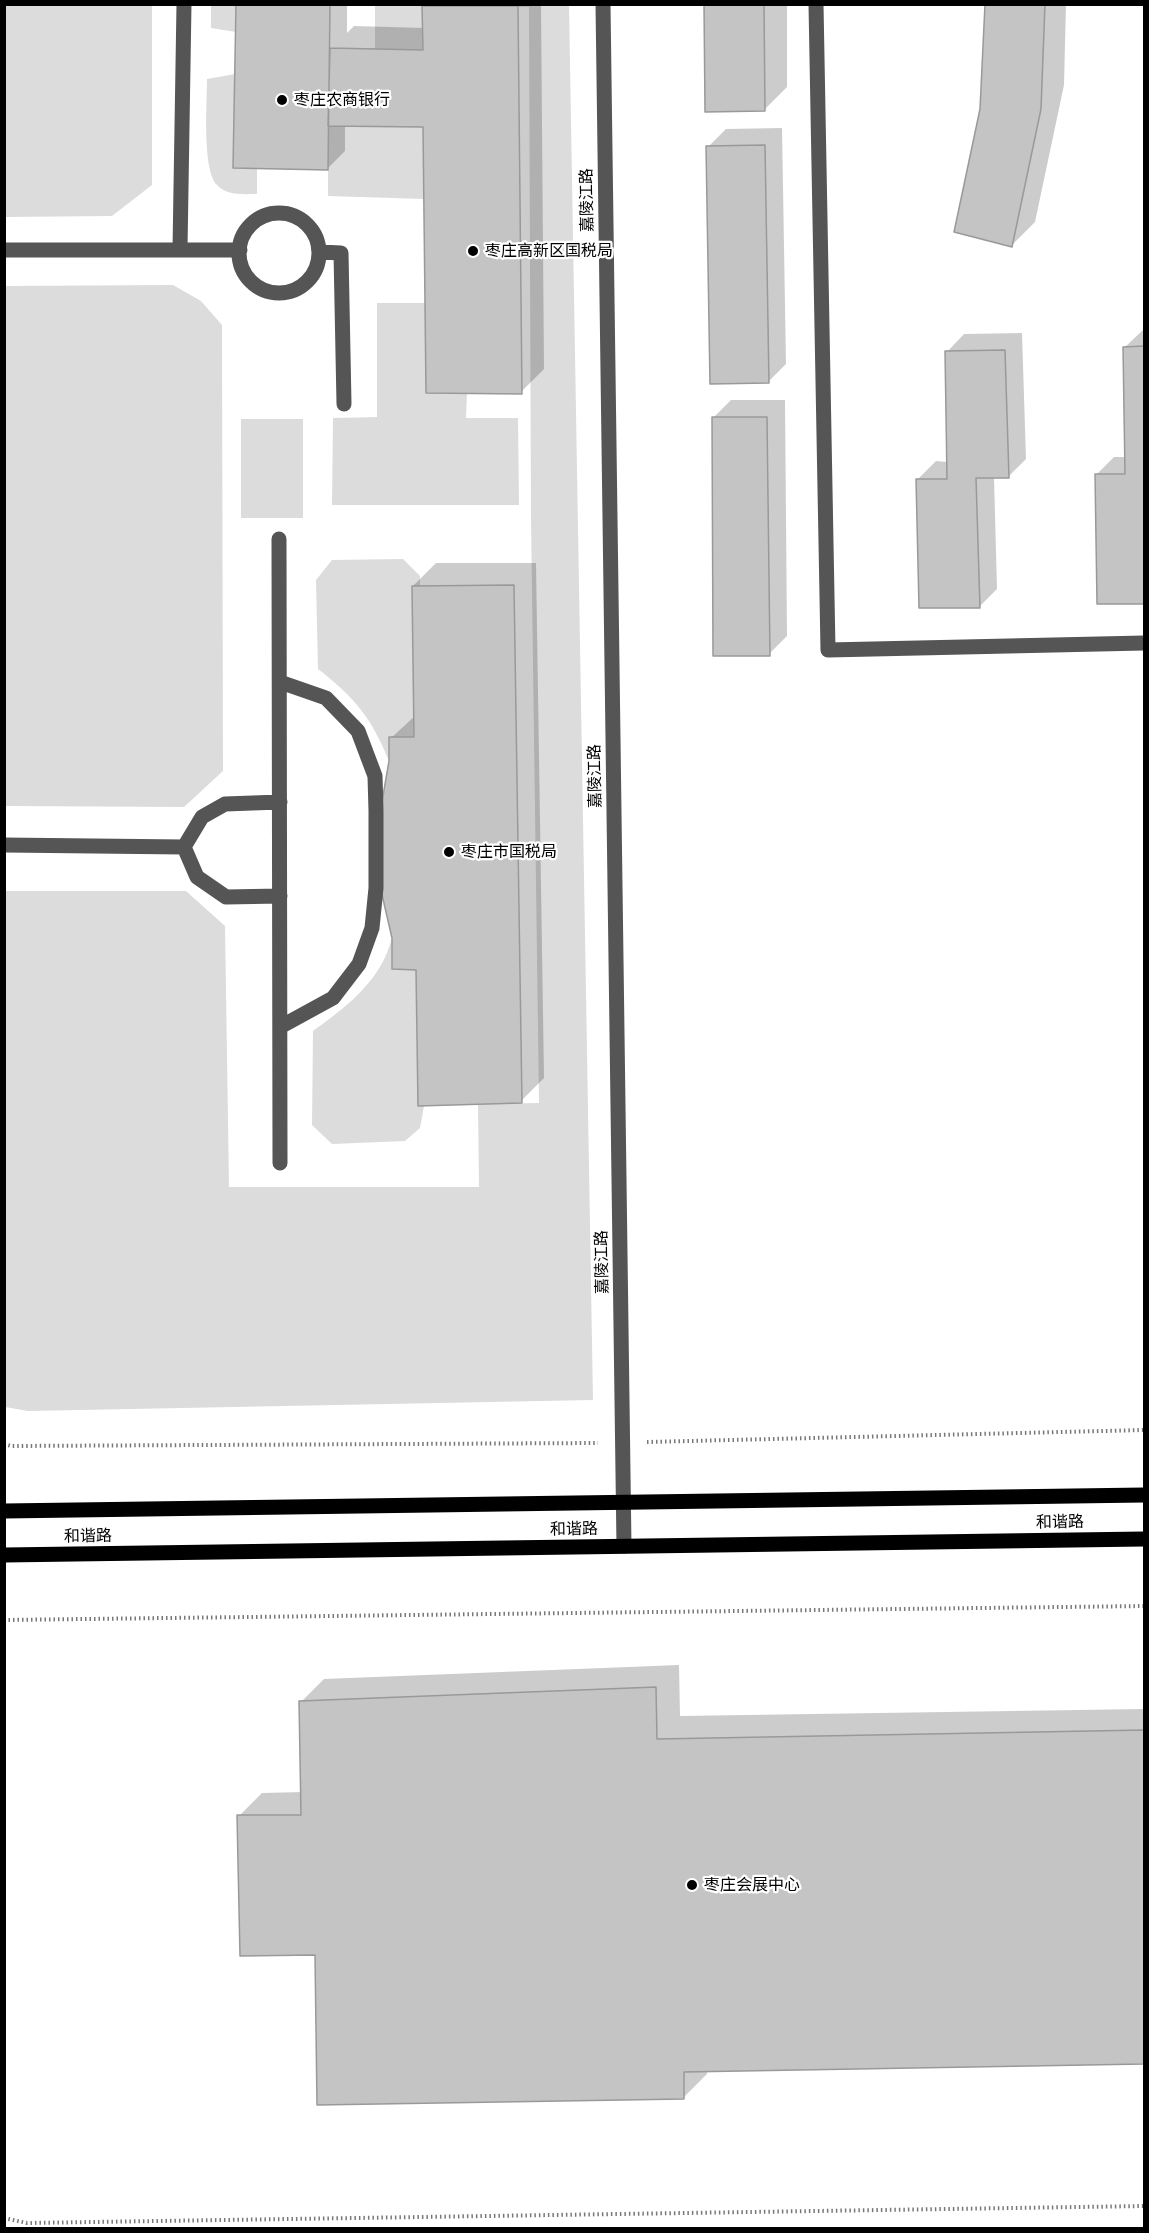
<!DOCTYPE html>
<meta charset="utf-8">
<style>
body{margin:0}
#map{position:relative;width:1149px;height:2233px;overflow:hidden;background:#fff;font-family:"Golos Text",sans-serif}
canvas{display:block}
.frame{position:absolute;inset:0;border:6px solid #000;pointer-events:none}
</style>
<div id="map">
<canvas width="1149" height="2233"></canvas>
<div class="frame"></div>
</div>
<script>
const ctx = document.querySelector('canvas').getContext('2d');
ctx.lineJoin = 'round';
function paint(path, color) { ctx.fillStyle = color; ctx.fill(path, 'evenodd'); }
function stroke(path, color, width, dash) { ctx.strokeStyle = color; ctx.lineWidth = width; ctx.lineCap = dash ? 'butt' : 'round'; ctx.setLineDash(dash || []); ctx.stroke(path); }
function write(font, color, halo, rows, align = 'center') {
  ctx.font = font + ' "Golos Text","Noto Sans SC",sans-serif'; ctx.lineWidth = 4.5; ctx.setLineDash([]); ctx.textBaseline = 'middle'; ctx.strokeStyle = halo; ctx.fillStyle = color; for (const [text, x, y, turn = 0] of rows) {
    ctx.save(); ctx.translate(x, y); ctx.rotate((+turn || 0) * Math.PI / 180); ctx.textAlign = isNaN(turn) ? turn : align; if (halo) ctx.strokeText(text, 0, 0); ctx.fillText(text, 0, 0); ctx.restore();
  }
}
paint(new Path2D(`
 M4 5H152V185L112 216 5 217Z
 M211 5H236V32L211 28Z
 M375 5H569L593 1400 28 1411 5 1407 4 891H186L225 926 229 1187H479L478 1104 539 1103 531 518 529 7 422 6 423 50 375 49Z
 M235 74 233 168 257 169V194C243 194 227 196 217 185 202 170 207 102 207 79Z
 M328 126 423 127 424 199 328 196Z
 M173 285 201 301 222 325 223 771 184 807 5 806V286Z
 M377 303H425L426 393H467L466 418H518L519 505H332L333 418 377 417Z
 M241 419H303V518H241Z
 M403 559 420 576V586H412L414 737H389V761C371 717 355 698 318 669L316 580 332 560Z
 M392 938V969L416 970 418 1106H424L420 1128 405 1141 332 1144 312 1125 313 1031C338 1013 365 993 381 965 386 957 389 947 392 938Z`), '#dcdcdc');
paint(new Path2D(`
 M238 4H347V33L354 26 424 28V7L426 4H541L544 369 521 392 425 126 345 125V151L327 169Z
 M705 4H787V87L764 110Z
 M986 4H1066L1064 85 1035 222 1012 245Z
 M782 128 786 364 768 382 708 147 726 129Z
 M1143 330H1144V602H1098L1096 475 1114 457H1126L1125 347Z
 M1022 333 1026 459 1008 477H994L997 589 979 607 918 479 936 461 948 462 947 352 964 334Z
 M731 400H785L787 636 769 654 713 418Z
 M436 563H536L544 1078 521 1101 418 969 390 761 391 738 416 715 413 586Z
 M679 1665 680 1716 1144 1709V2062L707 2070V2074L684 2097 316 1953 239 1816 262 1793 303 1792 301 1702 324 1679Z`), '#0003');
const building = new Path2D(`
 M236 4H330L328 170 233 168Z
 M704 4H764L765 111 705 112Z
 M985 4H1045L1041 109 1012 247 954 232 980 109Z
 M422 6H518L522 394 426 393 423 127 328 126 330 48 423 50Z
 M765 145 769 383 710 384 706 146Z
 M1144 346V604H1097L1095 474H1125L1123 347Z
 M1005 350 1009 478H976L980 608H919L916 479H947L945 351Z
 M712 417H767L770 656H713Z
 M514 585 522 1103 418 1106 416 970 392 969V938L380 886 379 819 389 761V737H414L412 586Z
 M656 1687 657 1739 1144 1730V2064L684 2072V2099L317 2105 315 1955 240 1956 237 1815H301L299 1701Z`);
paint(building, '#c4c4c4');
stroke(building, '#999', 1.5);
stroke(new Path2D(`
 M647 1442 1144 1430
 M4 1444 11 1446 598 1443
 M4 1620 1144 1606
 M4 2218 27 2223 1144 2206`), '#777', 4, [1.5, 3]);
stroke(new Path2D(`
 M603 4 624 1546
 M816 4 828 650 1144 643
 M239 253a40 40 0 1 1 80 0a40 40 0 1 1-80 0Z
 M180 249 184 4
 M4 250H240
 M320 252 341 253 344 404
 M279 539 280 1163
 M280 682 326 698 358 731 375 776 376 811V888L372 928 359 964 333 998 280 1027
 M4 845 184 847
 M184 847 197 877 226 897 280 896
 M184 847 202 817 225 804 280 802`), '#555', 15);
stroke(new Path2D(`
 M4 1511 1144 1495
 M4 1555 1144 1539`), '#000', 15);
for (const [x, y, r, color] of [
 [282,100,6,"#000"],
 [473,251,6,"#000"],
 [449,852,6,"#000"],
 [692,1885,6,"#000"]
]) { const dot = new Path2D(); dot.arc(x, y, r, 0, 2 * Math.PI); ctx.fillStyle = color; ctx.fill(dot); stroke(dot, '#fff', 2); }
write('16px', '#000', '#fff', [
 ["枣庄农商银行",294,100],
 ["枣庄高新区国税局",485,251],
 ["枣庄市国税局",461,852],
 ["枣庄会展中心",704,1885]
], 'left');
write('16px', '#000', '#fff', [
 ["嘉陵江路",587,200,-91],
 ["嘉陵江路",595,776,-91],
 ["嘉陵江路",602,1262,-91],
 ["和谐路",1060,1522,-1],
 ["和谐路",574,1529,-1],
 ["和谐路",88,1536,-1]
]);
</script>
